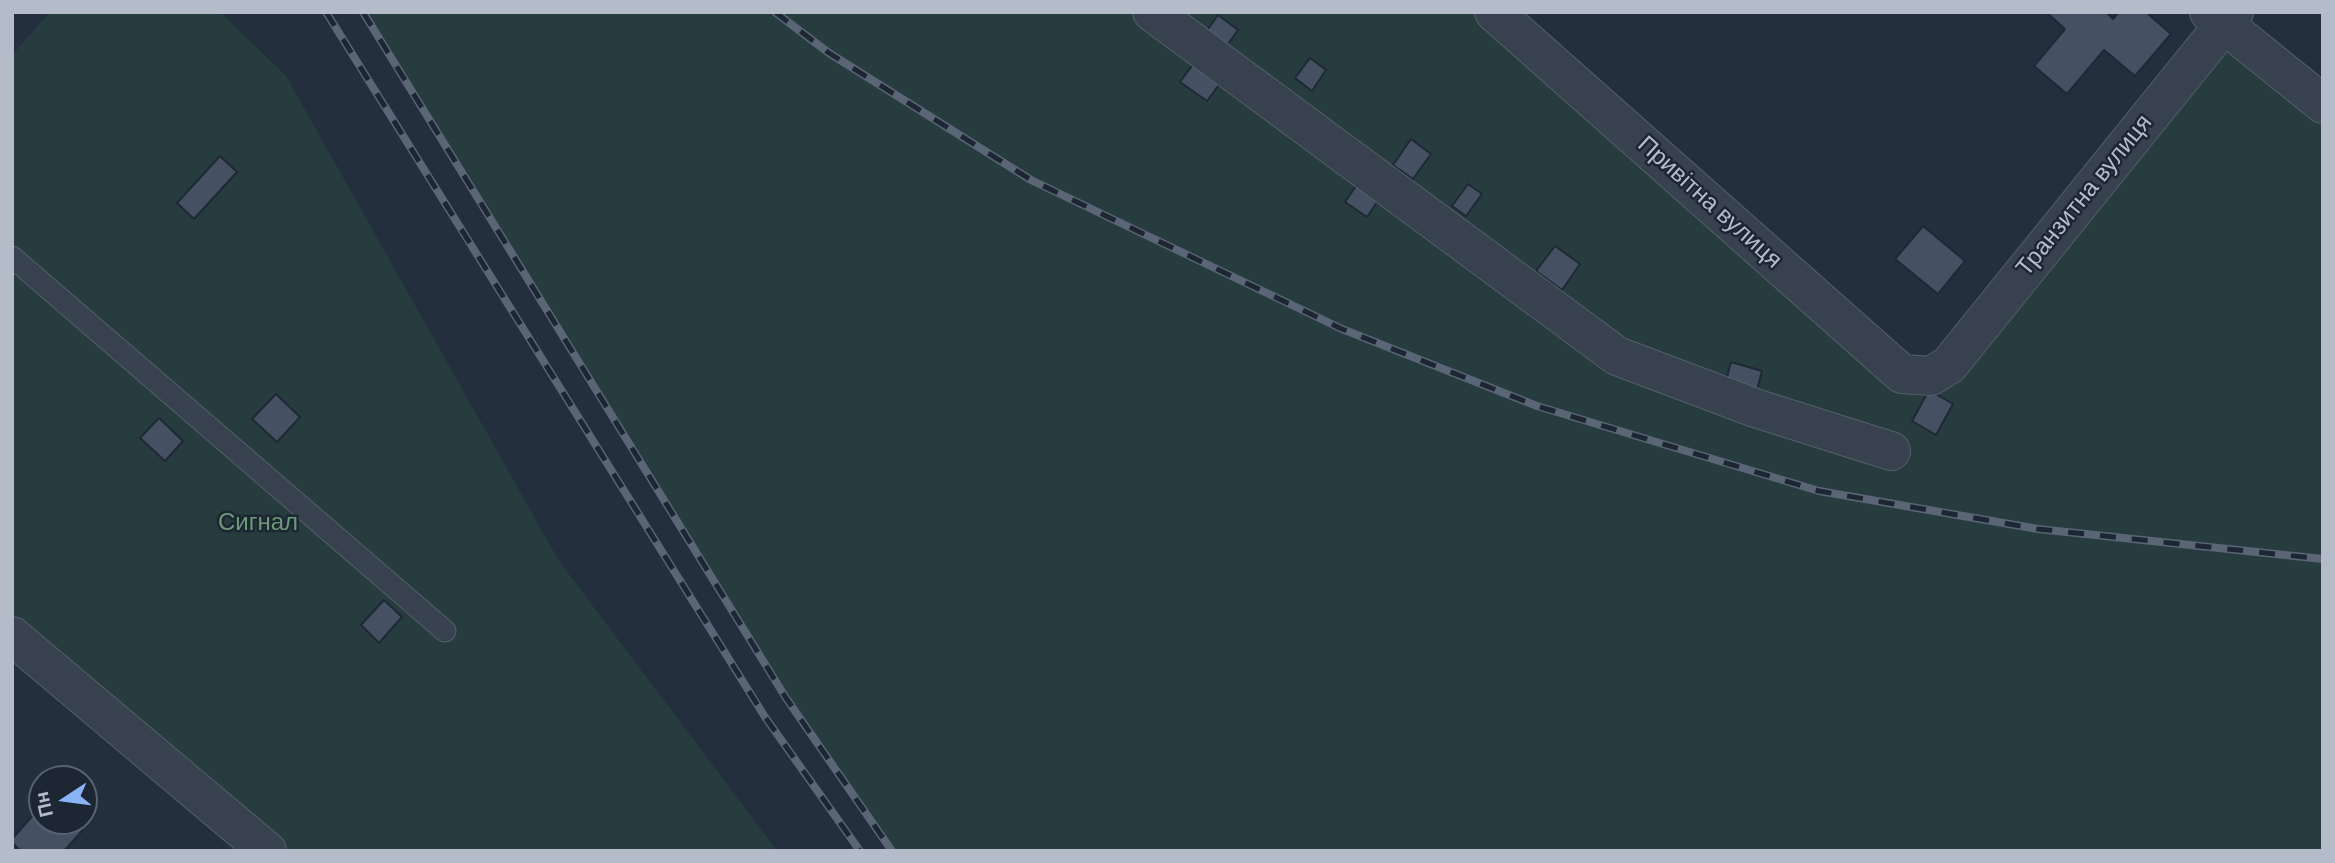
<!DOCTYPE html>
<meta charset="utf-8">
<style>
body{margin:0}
#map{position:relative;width:2335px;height:863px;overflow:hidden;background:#242f3e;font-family:"DM Sans",sans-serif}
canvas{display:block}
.frame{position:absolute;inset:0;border:14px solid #b4bcc9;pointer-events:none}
.north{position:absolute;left:28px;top:765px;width:70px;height:70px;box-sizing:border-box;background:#1d2633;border:2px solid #59626f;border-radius:50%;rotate:257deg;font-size:19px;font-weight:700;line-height:28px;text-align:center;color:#b4bcc9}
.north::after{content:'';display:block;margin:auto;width:24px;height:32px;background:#8ab4f8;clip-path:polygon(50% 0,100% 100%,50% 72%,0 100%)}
</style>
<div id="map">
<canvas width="2335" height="863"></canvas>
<div class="frame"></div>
<div class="north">Пн</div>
</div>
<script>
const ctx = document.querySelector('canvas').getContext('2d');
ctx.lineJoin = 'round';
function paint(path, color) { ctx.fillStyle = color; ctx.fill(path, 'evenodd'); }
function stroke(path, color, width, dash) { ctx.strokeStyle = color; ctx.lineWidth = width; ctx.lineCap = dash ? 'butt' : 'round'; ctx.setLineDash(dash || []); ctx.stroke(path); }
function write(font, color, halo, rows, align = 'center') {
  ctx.font = font + ' "DM Sans",sans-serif'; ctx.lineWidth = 5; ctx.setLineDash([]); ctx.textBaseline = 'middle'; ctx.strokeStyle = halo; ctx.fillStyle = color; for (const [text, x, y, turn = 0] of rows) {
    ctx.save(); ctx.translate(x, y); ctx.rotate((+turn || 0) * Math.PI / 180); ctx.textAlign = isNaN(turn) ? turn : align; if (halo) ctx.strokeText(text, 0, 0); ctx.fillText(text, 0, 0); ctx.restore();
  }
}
paint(new Path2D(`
 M50 12H220L286 76 559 561 777 851H267L12 636V55Z
 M363 12H1494L1931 376 2223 25 2323 104V851H892L786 698Z`), '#263c3f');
const building = new Path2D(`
 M2046 12H2106L2113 19 2119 12H2146L2171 34 2135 76 2104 50 2067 94 2034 66 2065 29Z
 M1218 15 1238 30 1226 47 1206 32Z
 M1310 58 1326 70 1312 91 1295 78Z
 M1197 59 1224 78 1207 101 1180 82Z
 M1411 139 1431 154 1413 179 1393 165Z
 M220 156 237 172 194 219 177 203Z
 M1361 179 1382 195 1367 217 1345 202Z
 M1468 184 1482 194 1466 216 1452 206Z
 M1923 226 1965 261 1938 294 1895 259Z
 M1555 246 1580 264 1562 290 1536 271Z
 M1731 362 1762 371 1755 397 1724 388Z
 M1929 390 1953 404 1936 435 1912 421Z
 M276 394 300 417 277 442 252 419Z
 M159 418 183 441 165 461 140 438Z
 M384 600 402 617 379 643 361 625Z
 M42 805V821H73L83 830 64 851H21L12 843V839Z`);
paint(building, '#455162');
stroke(building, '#1f2835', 2);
const lane = new Path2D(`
 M12 257 445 631`);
const street = new Path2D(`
 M1152 12 1617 356 1755 408 1891 451
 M1494 12 1902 374 1931 376 1949 365 2234 12
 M2209 12 2323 104
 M12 636 267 851`);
stroke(lane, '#565f6c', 23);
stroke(street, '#565f6c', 40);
stroke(lane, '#38414e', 21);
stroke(street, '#38414e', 38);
const rail = new Path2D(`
 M326 12 765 717 860 851
 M363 12 786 698 892 851
 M775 12 829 53 1031 180 1342 329 1537 406 1819 491 2038 529 2323 559`);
stroke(rail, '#5a6575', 8);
stroke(rail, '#1d2633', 5, [16]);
write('24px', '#b4bcc9', '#1d2633', [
 ["Транзитна вулиця",2085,196,-51],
 ["Привітна вулиця",1709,203,42]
]);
write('24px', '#6b9a76', '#1d2633', [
 ["Сигнал",258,524]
]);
</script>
